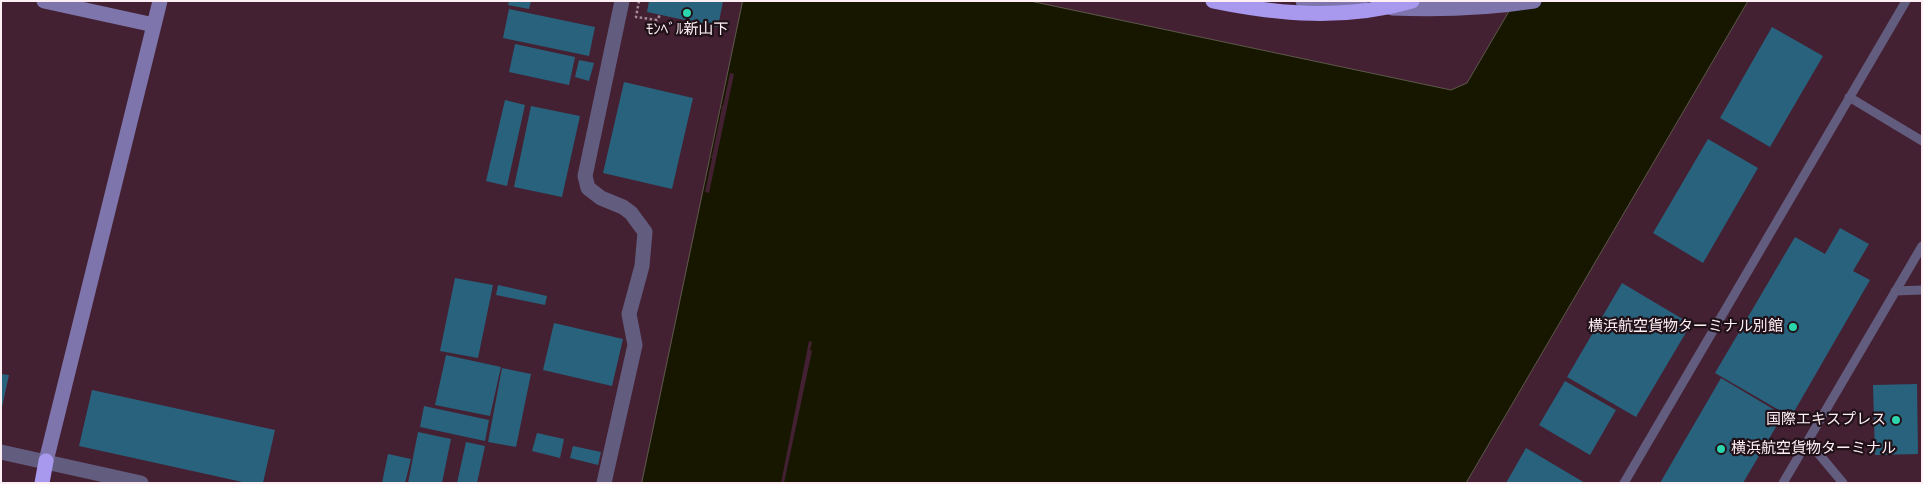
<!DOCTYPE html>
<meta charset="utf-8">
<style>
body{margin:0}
#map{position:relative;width:1923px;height:484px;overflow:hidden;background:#442132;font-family:Roboto,sans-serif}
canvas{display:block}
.frame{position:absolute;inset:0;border:2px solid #feeff5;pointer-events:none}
</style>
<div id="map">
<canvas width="1923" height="484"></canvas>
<div class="frame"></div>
</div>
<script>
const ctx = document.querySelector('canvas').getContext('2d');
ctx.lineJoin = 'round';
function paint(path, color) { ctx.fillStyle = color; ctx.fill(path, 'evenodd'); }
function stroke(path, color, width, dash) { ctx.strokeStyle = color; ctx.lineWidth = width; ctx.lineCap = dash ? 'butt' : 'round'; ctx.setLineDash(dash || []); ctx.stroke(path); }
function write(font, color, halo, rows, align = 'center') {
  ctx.font = font + ' Roboto,"Noto Sans JP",sans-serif'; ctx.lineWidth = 4.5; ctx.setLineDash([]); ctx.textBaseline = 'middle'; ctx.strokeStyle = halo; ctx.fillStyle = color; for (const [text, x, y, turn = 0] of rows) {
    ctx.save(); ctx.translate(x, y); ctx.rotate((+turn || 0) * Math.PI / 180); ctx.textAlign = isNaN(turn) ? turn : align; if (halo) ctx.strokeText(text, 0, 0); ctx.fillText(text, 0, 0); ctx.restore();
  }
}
const water = new Path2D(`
 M743 1H1030L1451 90 1467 83 1515 1H1748L1466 483H642Z`);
paint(water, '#171700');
stroke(water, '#5c584a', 1);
paint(new Path2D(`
 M730 73 734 74 709 193 705 192 712 158 710 156H712L722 108 720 107 723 106Z
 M809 341 812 342 810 350 812 351 784 483H781Z`), '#442132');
paint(new Path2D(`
 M509 1H531L529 9 508 5Z
 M649 1H723L718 27 647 12Z
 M509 9 595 27 589 56 503 38Z
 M1772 27 1823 56 1770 147 1720 118Z
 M515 44 575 57 569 85 509 72Z
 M579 60 594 63 589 81 575 77Z
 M624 82 693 98 672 189 603 173Z
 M505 100 525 105 507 186 486 181Z
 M531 106 580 116 562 197 514 187Z
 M1708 139 1758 168 1703 263 1653 233Z
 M1840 228 1869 244 1853 271 1870 280 1791 417 1715 373 1795 237 1825 254Z
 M455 278 493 285 478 358 440 351Z
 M1622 283 1691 324 1636 417 1567 377Z
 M498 285 547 296 545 305 496 295Z
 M554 323 623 339 612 386 543 370Z
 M446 355 501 367 490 416 435 405Z
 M502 368 531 374 516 447 488 442Z
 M1 374 9 375 2 407H1Z
 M1721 378 1783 415 1743 483H1660Z
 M1565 381 1616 410 1590 455 1539 425Z
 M1917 384 1918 454 1875 455 1873 385Z
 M92 390 275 430 263 483H247L79 446Z
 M424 406 489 420 485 441 420 427Z
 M418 432 451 439 442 483H408Z
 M537 433 564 439 560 458 532 451Z
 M466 442 485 446 477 483H457Z
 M573 446 601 452 598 465 570 458Z
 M1526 448 1585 483H1506Z
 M388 454 411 459 405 483H382Z`), '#28627d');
stroke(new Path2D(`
 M639 1 636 17 657 20 660 15`), '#a58c97', 2.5, [2.5, 2.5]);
stroke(new Path2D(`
 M1849 97 1922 141
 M1895 291 1922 290
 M1808 441 1843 483
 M1624 483 1906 1
 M1783 483 1922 246`), '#625c7f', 9);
stroke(new Path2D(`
 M1 452 141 483
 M604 483 635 345 629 314 642 266 645 232 631 213 623 207 601 198 588 188 585 176 622 1`), '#625c7f', 15);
stroke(new Path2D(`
 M44 1 154 25
 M1303 1 1361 6
 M1392 8C1439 10 1488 8 1534 1
 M46 461 160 1`), '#7e75ac', 15);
stroke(new Path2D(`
 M42 483 46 461`), '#a899ef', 15);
stroke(new Path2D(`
 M1213 1C1280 15 1346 20 1412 1`), '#a899ef', 15);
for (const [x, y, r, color] of [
 [687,13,5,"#2cd5ab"],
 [1793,327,5,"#2cd5ab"],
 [1896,420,5,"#2cd5ab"],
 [1721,449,5,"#2cd5ab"]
]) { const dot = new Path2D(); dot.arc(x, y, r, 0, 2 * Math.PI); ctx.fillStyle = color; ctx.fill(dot); stroke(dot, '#201118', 2); }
write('15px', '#feeff5', '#201118', [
 ["ﾓﾝﾍﾞﾙ新山下",687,30,"center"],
 ["横浜航空貨物ターミナル別館",1783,327],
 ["国際エキスプレス",1886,420],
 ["横浜航空貨物ターミナル",1731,449,"left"]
], 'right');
</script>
